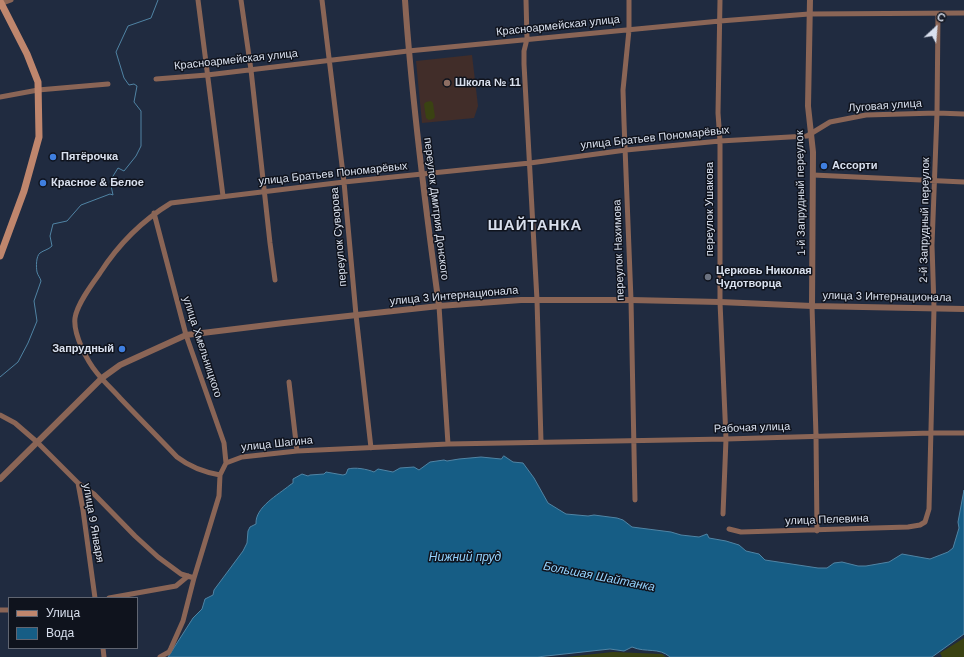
<!DOCTYPE html>
<meta charset="utf-8">
<style>
body{margin:0}
#map{position:relative;width:964px;height:657px;overflow:hidden;background:#202b40;font-family:Helvetica,sans-serif}
canvas{display:block}
.legend{position:absolute;left:8px;top:597px;width:130px;height:52px;box-sizing:border-box;background:#0f131d;border:1px solid #606571;margin:0;padding:5px 7px;list-style:none;font-size:12px;color:#d9e0ee}
.legend li{display:flex;align-items:center;gap:8px;height:20px}
.legend b{width:20px;border:1px solid #606571}
.north{position:absolute;left:916px;top:8px;width:40px;height:40px;-webkit-text-stroke:3px #0f131d;paint-order:stroke;rotate:26deg;font-size:11px;font-weight:700;line-height:16px;text-align:center;color:#d9e0ee}
.north::after{content:'';display:block;margin:auto;width:14px;height:18px;background:#d9e0ee;clip-path:polygon(50% 0,100% 100%,50% 72%,0 100%)}
</style>
<div id="map">
<canvas width="964" height="657"></canvas>
<ul class="legend">
<li><b style="height:5px;background:#bf866d"></b>Улица</li>
<li><b style="height:11px;background:#165d85"></b>Вода</li>
</ul>
<div class="north">С</div>
</div>
<script>
const ctx = document.querySelector('canvas').getContext('2d');
ctx.lineJoin = 'round';
function paint(path, color) { ctx.fillStyle = color; ctx.fill(path, 'evenodd'); }
function stroke(path, color, width, dash) { ctx.strokeStyle = color; ctx.lineWidth = width; ctx.lineCap = dash ? 'butt' : 'round'; ctx.setLineDash(dash || []); ctx.stroke(path); }
function write(font, color, halo, rows, align = 'center') {
  ctx.font = font + ' Helvetica,sans-serif'; ctx.lineWidth = 3; ctx.setLineDash([]); ctx.textBaseline = 'middle'; ctx.strokeStyle = halo; ctx.fillStyle = color; for (const [text, x, y, turn = 0] of rows) {
    ctx.save(); ctx.translate(x, y); ctx.rotate((+turn || 0) * Math.PI / 180); ctx.textAlign = isNaN(turn) ? turn : align; if (halo) ctx.strokeText(text, 0, 0); ctx.fillText(text, 0, 0); ctx.restore();
  }
}
paint(new Path2D(`
 M472 55 478 106 474 118 422 123 416 61Z`), '#412d29');
paint(new Path2D(`
 M431 101 433 103 435 117 433 119 429 120 426 118 424 104 426 102Z
 M964 638V657H942L940 653Z
 M613 652 662 654 666 657H566Z`), '#3a4212');
const water = new Path2D(`
 M504 456 513 462 523 463 534 478 548 503 566 514 588 516 594 515 617 518 623 520 632 527 671 532 681 535 699 537 707 534 709 538 726 541 739 545 746 551 759 554 765 560 818 568H827L834 563 842 562 858 566H866L889 562 902 554 930 559 948 552 953 548 959 528 958 522 964 490V634L932 657H670C659 647 646 653 632 647L624 651 610 649 537 657H168L193 618 202 609 205 599 213 595 214 590 243 551 247 543 248 531 250 527 256 524C255 507 278 495 290 485L293 483V479L302 474 308 476 310 475 324 474 326 472 343 475 346 474 348 469C355 467 367 469 374 472L378 469 393 472 400 468 414 467 419 470 430 462 444 460 447 461 459 459 481 457 501 459Z`);
paint(water, '#165d85');
stroke(water, '#5084a4', 1);
stroke(new Path2D(`
 M0 377 18 362 28 343 37 321 34 301 41 281C40 277 38 276 37 272 36 267 36 256 40 253 44 250 48 250 52 246L50 236 53 224 67 221 81 205 110 194 113 195 110 181 118 168 124 171 136 156 141 146V111L134 102 137 86 134 84 129 85 124 78 116 52 128 26 151 18 158 0`), '#5084a4', 1);
stroke(new Path2D(`
 M198 0 223 196
 M241 0 251 70 270 243 275 280
 M322 0 344 182 356 315 371 448
 M526 0 527 39 524 51V64L537 300 541 442
 M629 0V30L623 90 624 122 631 300 635 500
 M720 0 718 113 720 141V302L726 439 723 514
 M0 4 11 0
 M156 79 207 75 408 51 720 21 809 14 964 13
 M0 97 38 90 108 84
 M813 175 964 182
 M154 213 186 335 224 443 226 463
 M439 306 448 444
 M812 306 816 436 817 531
 M289 382 297 451
 M0 415 15 423 37 442 78 483 83 510 95 598
 M220 475C203 472 190 467 177 457 158 437 139 418 120 398 113 390 104 382 97 373 87 361 73 334 75 318 77 304 92 284 100 273 118 245 143 220 171 203L344 182 530 163 626 150 720 141 807 136 830 122 866 115 937 113 964 114
 M78 483 94 494 135 536 158 557 181 574 194 578
 M729 529 741 532 908 527 920 525 925 522 929 509 934 308 932 245 937 113 938 14
 M109 598 176 586 188 576
 M0 610H9
 M103 648 104 657
 M160 657 169 652 171 648 183 621 194 578 219 496 220 475 226 463 242 457 297 451 448 444 726 439 931 433H964`), '#8a6556', 5);
stroke(new Path2D(`
 M405 0C412 103 425 204 439 306
 M810 0 808 106 813 152 812 306
 M0 479 102 378 120 365 186 335 284 323 439 306 521 300H631L720 302 812 306 964 309`), '#8a6556', 6);
stroke(new Path2D(`
 M0 1 27 54 38 82 39 137 24 191 0 256`), '#bf866d', 7);
for (const [x, y, r, color] of [
 [447,83,4,"#8d6e63"],
 [53,157,4,"#3f7fe0"],
 [824,166,4,"#3f7fe0"],
 [43,183,4,"#3f7fe0"],
 [708,277,4,"#6b7280"],
 [122,349,4,"#3f7fe0"]
]) { const dot = new Path2D(); dot.arc(x, y, r, 0, 2 * Math.PI); ctx.fillStyle = color; ctx.fill(dot); stroke(dot, '#0f131d', 1.5); }
write('11px', '#d9e0ee', '#0f131d', [
 ["Красноармейская улица",558,26,-6],
 ["Красноармейская улица",236,60,-6],
 ["Луговая улица",885,106,-4],
 ["улица Братьев Пономарёвых",655,138,-6],
 ["улица Братьев Пономарёвых",333,174,-6],
 ["1-й Запрудный переулок",801,193,-91],
 ["переулок Дмитрия Донского",436,209,83],
 ["переулок Ушакова",710,209,-90],
 ["2-й Запрудный переулок",925,220,-89],
 ["переулок Суворова",339,237,-95],
 ["переулок Нахимова",619,250,-92],
 ["улица 3 Интернационала",454,296,-5],
 ["улица 3 Интернационала",887,297,1],
 ["улица Хмельницкого",202,347,72],
 ["Рабочая улица",752,428,-2],
 ["улица Шагина",277,444,-6],
 ["улица Пелевина",827,520,-2],
 ["улица 9 Января",93,523,80]
]);
write('bold 11px', '#d9e0ee', '#0f131d', [
 ["Школа № 11",455,83],
 ["Пятёрочка",61,157],
 ["Ассорти",832,166],
 ["Красное & Белое",51,183],
 ["Церковь Николая",716,271],
 ["Чудотворца",716,284],
 ["Запрудный",114,349,"right"]
], 'left');
write('italic 12px', '#94d2fd', '#0f131d', [
 ["Нижний пруд",465,558],
 ["Большая Шайтанка",599,577,11]
]);
ctx.letterSpacing = '1px';
write('bold 15px', '#d9e0ee', '#0f131d', [
 ["ШАЙТАНКА",535,226]
]);
ctx.letterSpacing = '0px';
</script>
